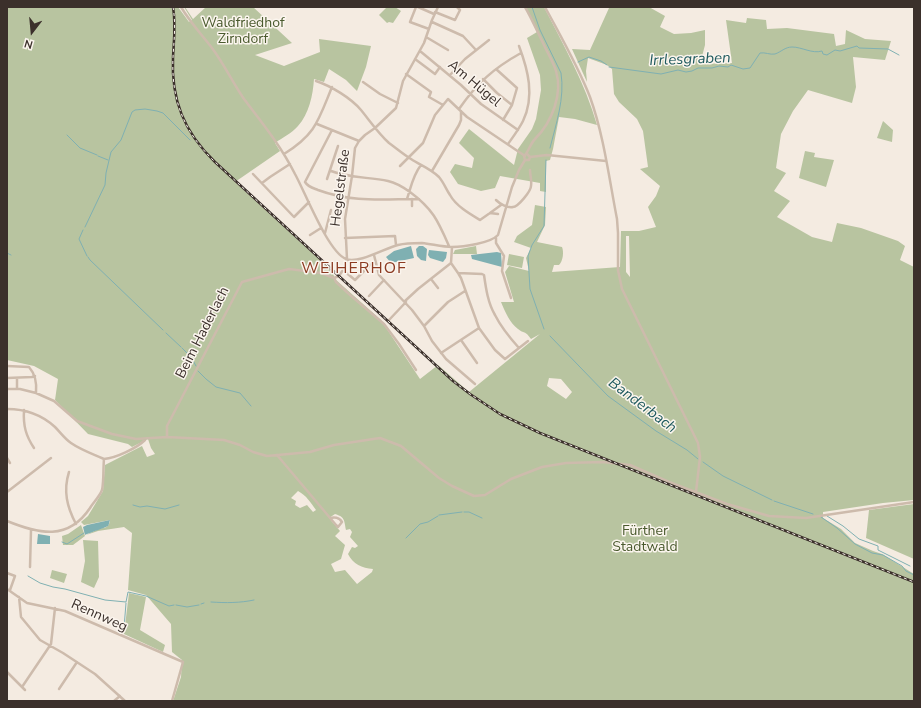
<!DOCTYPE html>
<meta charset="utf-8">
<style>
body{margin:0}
#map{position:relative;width:921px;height:708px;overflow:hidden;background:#f4ebe1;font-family:"Nunito Sans",sans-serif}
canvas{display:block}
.frame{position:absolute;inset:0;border:8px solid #3b302b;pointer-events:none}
.north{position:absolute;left:12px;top:12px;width:40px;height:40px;-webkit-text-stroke:3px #fbf5ee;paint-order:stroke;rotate:196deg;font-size:11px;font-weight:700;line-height:16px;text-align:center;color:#3b302b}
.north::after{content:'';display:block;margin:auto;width:14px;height:18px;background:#3b302b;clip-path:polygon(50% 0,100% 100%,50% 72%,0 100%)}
</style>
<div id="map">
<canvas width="921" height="708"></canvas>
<div class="frame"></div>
<div class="north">N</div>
</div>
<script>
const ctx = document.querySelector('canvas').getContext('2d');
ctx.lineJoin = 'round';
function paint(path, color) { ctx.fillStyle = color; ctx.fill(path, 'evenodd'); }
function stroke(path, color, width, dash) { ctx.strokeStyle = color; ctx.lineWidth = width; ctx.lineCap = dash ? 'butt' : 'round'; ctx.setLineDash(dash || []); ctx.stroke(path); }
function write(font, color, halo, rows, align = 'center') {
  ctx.font = font + ' "Nunito Sans",sans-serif'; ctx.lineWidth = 3; ctx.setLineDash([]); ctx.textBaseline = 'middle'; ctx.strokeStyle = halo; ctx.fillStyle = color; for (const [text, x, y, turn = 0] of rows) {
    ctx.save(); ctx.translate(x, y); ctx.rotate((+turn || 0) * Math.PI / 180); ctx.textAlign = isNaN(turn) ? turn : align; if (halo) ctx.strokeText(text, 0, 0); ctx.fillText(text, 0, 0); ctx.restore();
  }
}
paint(new Path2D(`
 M7 7H178L189 22 192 20 184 7H185L193 19 206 7H253L292 43 255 55 284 66 320 52 319 39 371 46 366 67 357 91 346 80 329 69 324 82 314 79C313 95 309 114 298 126 292 133 282 138 275 143L280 151 235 182 332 271 335 279 381 320 420 379 438 365 469 392 540 334 531 339C525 330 524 334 518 329 510 323 505 312 501 302H514L505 272 509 266 529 271 526 258 531 248 514 242 517 236 532 225 535 205 546 207 545 225 537 242 562 247C564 252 563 261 559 265H554L552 272 620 267 621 231H639L656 227 648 207 656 196 660 186 640 169 648 167 643 131 637 119 619 102 614 94 612 69 607 65 588 58 586 71 587 82 572 49 590 50 609 8 608 7H649L665 16 660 27 674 34 691 33 705 30V45L700 64 732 63 726 20 746 23 747 18 766 20 767 29 787 28 834 34 836 46 845 44 846 30 865 39 891 41 885 60 853 57 856 87 852 103 808 90 793 111 781 134 776 168 786 173 774 191 790 201 777 217 812 237 832 242 837 223 861 228 898 241 905 246 900 260 914 267V500L883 503 823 512V518L841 529 855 543 873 551 882 554 914 574V701H173L181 677 182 660 172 652 171 624 146 595 128 590 132 533 124 527 98 531 86 535C90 533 94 531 99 529 106 527 109 528 110 520L84 525 81 522 88 516 103 491 105 465 142 446 147 457 155 454 151 448 148 439 132 447 128 444 88 434 55 400 58 379 34 366 7 360ZM626 236H629L630 277 626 272ZM549 378 561 379 572 392 566 399 547 386ZM298 491C307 496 310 502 316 510L313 512 307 505 300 508 295 505 296 501 291 498ZM335 514C345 517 344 520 346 530L350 529 352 532 350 537 358 546 355 548 352 547 348 554C353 564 362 568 373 569L372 572 357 584 345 570 335 572 331 564 341 559 345 545 335 536 340 531 329 518Z
 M387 7H395L401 11 393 23 389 22 387 23 379 15Z
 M525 7H544C564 46 585 83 597 125L575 119 559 117 553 149 550 160 546 161V192L540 191V183L500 176 495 188 481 191 458 184 450 172 455 164 472 168 474 158 459 143 469 129 514 165 518 149 532 129 536 119 541 90 540 75 527 38 537 32Z
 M883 121 893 130 892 142 877 138Z
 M805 151 815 153 814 157 834 160 826 187 799 178Z
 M476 246 477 254H453L455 250Z
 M509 254 524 257 522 268 507 265Z
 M914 504V559L866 538 869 510Z
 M81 525 85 536 73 545H63L62 536 68 534Z
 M83 540 98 541 99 577 94 588 81 582 85 561Z
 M52 570 67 574 64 583 50 578Z
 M129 593 146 597 140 630 165 645 163 652 124 634Z`), '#b8c4a0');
paint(new Path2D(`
 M411 246 414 258 391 263 386 257 394 251Z
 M419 246H423L427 249 426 261 421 260 417 256 416 249Z
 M429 250 447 252 446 258 443 262 430 258 428 255Z
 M497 252 501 253 502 267 472 259 471 255Z
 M110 520C109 522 109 525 108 526 107 527 89 533 85 535L83 527 87 525Z
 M38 534 50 536V544H37Z`), '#7fb0b2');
stroke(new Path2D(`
 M532 7 540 30 561 73C565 98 556 124 550 148
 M578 62 589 57 601 61 607 65
 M609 67 661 74 678 70 686 72 692 71 698 68H712L719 66 728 67 731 65 743 69 750 68 760 53C765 52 770 55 775 54 781 52 785 47 792 47 802 47 812 54 822 51L823 54 827 55 835 50 840 51 857 46 859 48 888 49 899 55
 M67 135 80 148 97 155
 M98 156 108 160
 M85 227 105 185 106 173 111 152 121 140 132 112 135 110 145 109 157 111 163 113 190 140
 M83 230 79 239 87 256
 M7 253 11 255
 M88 257 90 260 163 330
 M544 329 530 289 528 256 532 245 544 226 546 160
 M166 333 181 347
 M550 336 608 396 656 431 687 450 698 459
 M182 348 191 357 196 366
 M198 371 206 379 216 387 240 393 251 406
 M703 462 723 476 772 500
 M774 501 813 514
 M133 505 140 507 147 506 165 509 179 505
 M464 512H469L482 518
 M439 515 462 512
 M827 516 843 526 859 539 878 546V550L910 566
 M821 517 837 528 855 544 872 553 883 555 902 566 906 571 914 575
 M406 538 420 524 428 522 438 516
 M62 542 67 544 84 533
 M28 576 40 583 53 587 65 589 105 600 126 602 128 592 146 596 169 606 174 605
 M211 602C226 603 240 603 254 600
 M201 604 204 603
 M176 605 187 607 199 605
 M124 628 126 603`), '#7fb0b2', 1);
stroke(new Path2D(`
 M181 7C190 22 201 34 212 48 224 64 233 83 244 99 263 124 281 146 295 174 305 192 328 252 346 259 359 264 385 248 398 245 406 243 414 243 422 243 432 244 442 247 452 247 463 247 491 243 498 235L512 187 519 170 525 160 524 156C528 153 530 144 535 139 552 122 563 94 556 71 553 61 547 52 543 43 537 31 532 19 525 7
 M416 7 410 22 429 29
 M418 7 434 14
 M545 7C561 37 578 66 590 97 604 136 609 178 617 219L618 233V270L622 289 698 443 700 457 696 492
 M435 12 455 20 460 10 457 7
 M432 22 463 36 476 50
 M426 37 448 50
 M420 51 461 85 481 104 518 130
 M415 59 435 74 440 67
 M496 69 517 88 512 105 503 120
 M406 74 431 92 429 97 443 105
 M450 75 465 59 489 40
 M483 79 497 93 512 105
 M316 81C331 86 351 98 361 110 370 121 378 133 389 143 396 148 403 154 411 159 420 165 431 169 439 177 444 183 446 189 450 195 456 206 470 214 480 220L490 213
 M363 82 380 94 398 103
 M459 109C477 83 494 68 521 53
 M317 124 359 141
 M508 144C513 137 519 129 523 121 535 96 528 70 519 46
 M284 154C316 134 318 121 332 87
 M527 154 530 157 547 155 606 161
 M525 160H529L530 157
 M400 166 423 143 435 115 448 99 467 117 525 156
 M331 171C349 178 369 177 388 181 397 183 403 187 410 192 433 209 438 221 449 246
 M432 171 459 125 461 120V111
 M253 174 294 217 309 202
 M327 179 338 146
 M305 182C308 187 313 188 318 190 353 203 383 199 419 199
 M305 182 332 130
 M262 183 270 177 290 164
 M407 199C411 187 413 175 421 165
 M496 200C500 204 507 208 513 207 518 207 531 191 531 186 532 181 530 175 530 170
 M412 206V199
 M498 214 490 213 501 205
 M325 233 331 210
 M310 235 321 228
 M345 238 395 236 396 245
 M496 238V243L504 256 502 271 511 298
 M452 247 451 263 458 273 461 278 479 328 495 350 505 359 528 341
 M374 255 379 275 412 310 424 326 432 341 446 359 475 384
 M343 270 355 280 370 265 375 262
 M458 273 482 274 484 275C486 289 488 303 495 315 501 327 510 338 519 348
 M334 278 336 282 349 294 384 324 399 344 416 370
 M431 279 438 288
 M369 296 384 280
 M405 301 418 289 451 263
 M389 320 406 302
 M424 326 448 302 465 291
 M461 340 477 363
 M441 353 479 328
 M7 366 29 367C36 375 37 383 36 393
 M7 378 32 377 35 376
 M17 378V389
 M7 389H20L36 393 54 401 77 421 112 434 136 439 167 437 224 440 240 445 253 452 267 456 310 452 334 445 380 438 401 446 439 478 452 486 474 496 485 495 511 479 542 467 566 463 603 462 630 465 669 482 727 504 769 516 806 518 914 502
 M7 409C25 409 42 415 55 427 60 432 65 439 71 443 81 450 93 454 104 459
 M24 410C23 426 26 436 34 448
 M167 437V426L242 282 289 269 321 273 334 278 339 276 343 270 347 259 345 219 352 176 355 148 359 141 365 135 375 128 396 108 403 81 424 43 432 20 438 7
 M277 455 336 525 338 527 342 522C339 517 335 517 330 518
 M7 458 10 463
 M104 459C116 458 137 448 145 440
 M69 472C63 491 67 507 76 524
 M7 492 51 458
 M7 521C39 534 68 541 90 508 93 503 100 496 102 490 104 481 103 469 104 459
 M30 567 31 530
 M7 573 15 576 10 590
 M7 589 27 603 65 611 183 662 172 701
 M19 597 21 617 40 640 63 653 95 674 125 701
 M7 672 25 690
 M22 687 51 644 55 608
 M59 689 77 662
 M114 701 120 696`), '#cdbbac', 2.5);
const rail = new Path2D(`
 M173 7C176 24 174 40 173 57 171 100 184 132 215 162L453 381 470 394 500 414 540 433 914 582`);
stroke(rail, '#3b302b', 2.5);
stroke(rail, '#fbf5ee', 1, [3]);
write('14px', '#4a5a2e', '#fbf5ee', [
 ["Waldfriedhof",243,24],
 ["Zirndorf",243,40],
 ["Fürther",645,532],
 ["Stadtwald",645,548]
]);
write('14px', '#3b302b', '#fbf5ee', [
 ["Am Hügel",474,84,40],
 ["Hegelstraße",341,188,-83],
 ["Beim Haderlach",203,333,-63],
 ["Rennweg",99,616,24]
]);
write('italic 15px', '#1f5a5e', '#fbf5ee', [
 ["Irrlesgraben",690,60,-2],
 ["Banderbach",642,406,37]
]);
ctx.letterSpacing = '1px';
write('16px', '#8c3b22', '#fbf5ee', [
 ["WEIHERHOF",354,269]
]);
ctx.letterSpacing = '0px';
</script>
